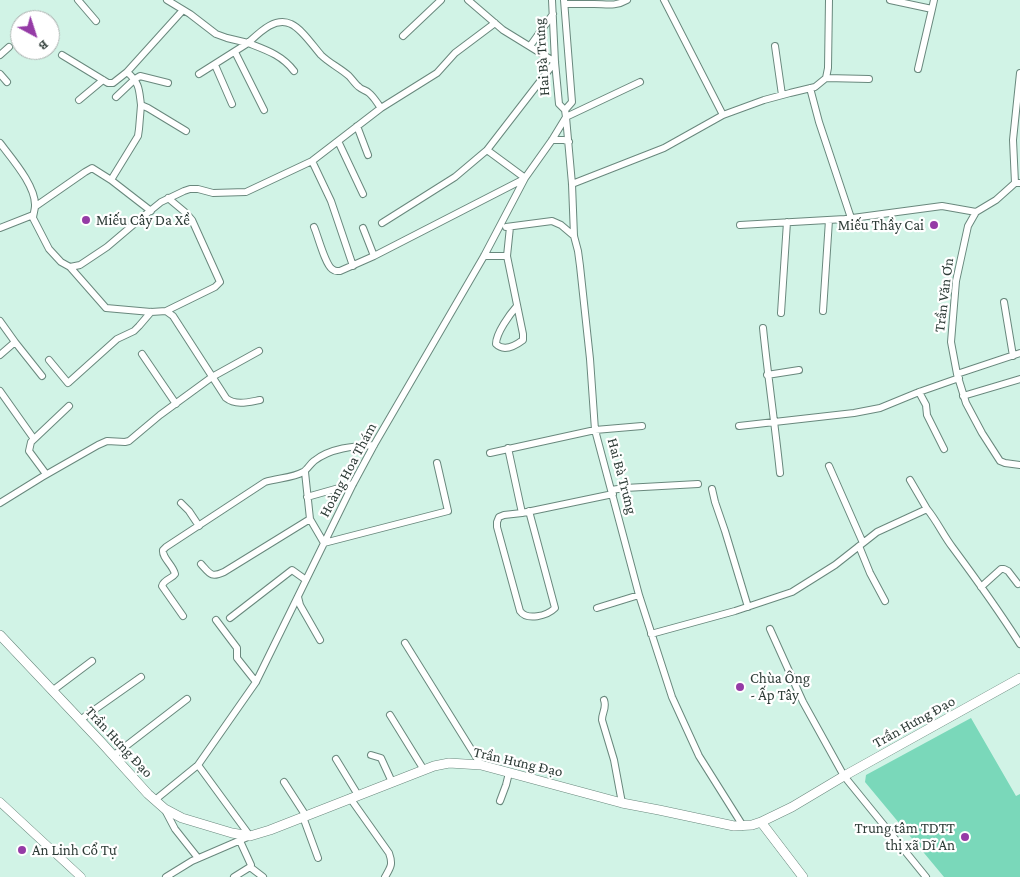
<!DOCTYPE html>
<meta charset="utf-8">
<style>
body{margin:0}
#map{position:relative;width:1020px;height:877px;overflow:hidden;background:#d1f3e6;font-family:"Crimson Pro",serif}
canvas{display:block}
.north{position:absolute;left:10px;top:10px;width:50px;height:50px;box-sizing:border-box;background:#fff;border:1px solid #abb1af;border-radius:50%;rotate:140deg;font-size:14px;font-weight:700;line-height:20px;text-align:center;color:#2e3c37}
.north::after{content:'';display:block;margin:auto;width:18px;height:22px;background:#953ba6;clip-path:polygon(50% 0,100% 100%,50% 72%,0 100%)}
</style>
<div id="map">
<canvas width="1020" height="877"></canvas>
<div class="north">B</div>
</div>
<script>
const ctx = document.querySelector('canvas').getContext('2d');
ctx.lineJoin = 'round';
function paint(path, color) { ctx.fillStyle = color; ctx.fill(path, 'evenodd'); }
function stroke(path, color, width, dash) { ctx.strokeStyle = color; ctx.lineWidth = width; ctx.lineCap = dash ? 'butt' : 'round'; ctx.setLineDash(dash || []); ctx.stroke(path); }
function write(font, color, halo, rows, align = 'center') {
  ctx.font = font + ' "Crimson Pro",serif'; ctx.lineWidth = 4.5; ctx.setLineDash([]); ctx.textBaseline = 'middle'; ctx.strokeStyle = halo; ctx.fillStyle = color; for (const [text, x, y, turn = 0] of rows) {
    ctx.save(); ctx.translate(x, y); ctx.rotate((+turn || 0) * Math.PI / 180); ctx.textAlign = isNaN(turn) ? turn : align; if (halo) ctx.strokeText(text, 0, 0); ctx.fillText(text, 0, 0); ctx.restore();
  }
}
paint(new Path2D(`
 M971 718 1016 796 1020 794V877H944L865 782 866 775Z`), '#7ad8ba');
const minor = new Path2D(`
 M78 0 96 21
 M167 0 190 14 216 34 227 38 248 43C259 33 275 16 291 24 302 29 313 46 321 55 329 63 340 68 349 76 352 79 355 84 359 87 362 90 366 90 369 93 374 97 377 103 381 108
 M552 0 555 62 559 104 565 110 566 117 572 184 574 236 578 251 580 266 590 359 595 430 639 595 672 697 699 756 743 826
 M564 0 572 102 565 110
 M664 0 723 115
 M890 0 932 9
 M565 4C574 4 584 4 594 4 606 4 615 7 627 0
 M403 36 441 0
 M530 46 553 14
 M775 46 782 95
 M235 52 264 110
 M0 55 9 47
 M62 55 108 83H113L127 72 183 10
 M215 65 232 104
 M918 69 932 9 934 0
 M127 72C140 83 139 90 141 105L148 108 186 131
 M1020 73 1013 140 1015 183H1020
 M0 74 7 82
 M199 74 248 43C266 50 282 55 294 71
 M826 78 869 79
 M810 88 819 122 851 218
 M116 97 135 79 140 76 168 83
 M79 100 103 80
 M357 126 368 155
 M552 140H564L569 142
 M338 141 363 194
 M0 143C12 159 36 186 35 206 35 210 33 215 33 218L49 249 61 262 70 267 106 308 151 312 166 311 173 316 226 398C236 406 249 402 260 400
 M487 150 525 178
 M312 161 331 201 353 266
 M111 180 138 136 139 129 141 105
 M1015 183 996 200 976 212 968 226 956 281 951 342 957 374 966 403 982 433 1000 461 1005 463 1020 465
 M572 184 664 148 723 115 764 100 790 93 815 87 826 78 828 68 829 0
 M36 206 85 172 92 168 111 180 151 211
 M382 223 455 177 487 150 555 62 503 30 468 0
 M740 225 845 219 942 206 976 212
 M314 227C318 236 325 264 332 269 336 272 336 271 340 271L374 256 524 179
 M506 227 552 221 561 225 574 236
 M510 227 507 256 523 334V340C515 346 504 352 496 344 496 333 510 314 517 306
 M0 228 33 215
 M363 228 374 256
 M484 256H507
 M70 267 80 265 107 247 140 219 161 202 184 191 190 189H198L213 193 246 192 312 161 381 108 437 73 455 53 495 23
 M1004 302 1013 356
 M166 311 215 287 220 282 192 220 186 213 168 198
 M823 311 829 220
 M781 313 787 222
 M0 321 15 342 0 355
 M763 328C768 377 775 425 780 473
 M15 342 42 376
 M142 354 176 404
 M49 360 68 383 117 339 134 331 139 326 151 312
 M957 374 1020 353
 M767 375 799 370
 M0 391 34 439
 M919 392 926 405 927 415 944 449
 M963 396 1020 379
 M739 426 854 413 880 408 919 392 959 378
 M508 448 522 513
 M490 453 595 430 642 426
 M829 466 863 543
 M305 472 310 519 324 543 448 511 437 463
 M46 474 29 451 31 442 69 406
 M910 480 927 509
 M712 489 715 502 725 531 748 607
 M611 490 625 488 698 484
 M307 497 353 484
 M0 503 42 477 98 445 107 441 125 442 129 441 160 415 212 377 259 351
 M181 503 189 511 199 526
 M529 511 555 608C547 616 527 621 520 611L497 527V522L499 517 504 515 522 513 613 494
 M859 546 870 573 885 601
 M201 564C210 574 211 578 224 572L310 519
 M981 587 1001 569H1004L1008 571 1018 584
 M298 597 300 605 320 640
 M597 608 639 595
 M183 616 162 586C164 579 172 579 175 574 173 565 162 558 163 550L166 547 265 482C277 478 293 478 303 472 307 470 310 464 314 461 330 448 354 446 374 445
 M230 618 292 570 306 580
 M216 620 237 648V658L256 682
 M770 629 803 702 844 776 926 877
 M651 634 735 611 792 592 835 565 877 532 927 509C937 521 943 535 953 548 976 579 999 611 1020 644
 M405 643 481 765
 M52 691 92 661
 M604 700C607 708 602 712 602 720L614 760 622 803
 M390 715 424 770
 M80 720 141 677
 M371 755 381 758 392 782
 M113 756 187 699
 M336 759 358 795
 M284 782 306 816
 M350 798 389 853C393 864 391 867 385 877
 M155 800 198 765 256 682 353 484 374 445 484 256 525 178 552 140 566 117 640 82
 M500 801 506 785 509 773
 M165 810 175 829 198 858
 M303 817 318 858
 M240 841 251 865 250 867 263 877
 M166 877 192 861 250 836 198 765
 M234 877 250 867`);
const tertiary = new Path2D(`
 M0 802 81 877`);
const secondary = new Path2D(`
 M0 635 101 742 148 794 165 809 182 818 232 833 250 836 270 830 434 766 449 763 481 765 622 803 659 810 734 826 752 825 761 822 792 807 844 776 1020 678
 M761 822 803 877`);
stroke(minor, '#69887d', 8);
stroke(tertiary, '#69887d', 9);
stroke(secondary, '#69887d', 10);
stroke(minor, '#fff', 6);
stroke(tertiary, '#fff', 8);
stroke(secondary, '#fff', 9);
for (const [x, y, r, color] of [
 [86,220,5,"#953ba6"],
 [934,225,5,"#953ba6"],
 [740,687,5,"#953ba6"],
 [965,837,5,"#953ba6"],
 [22,850,5,"#953ba6"]
]) { const dot = new Path2D(); dot.arc(x, y, r, 0, 2 * Math.PI); ctx.fillStyle = color; ctx.fill(dot); stroke(dot, '#fff', 2); }
write('15px', '#2e3c37', '#fff', [
 ["Hai Bà Trưng",542,57,-94],
 ["Trần Văn Ơn",944,295,-83],
 ["Hoàng Hoa Thám",348,470,-62],
 ["Hai Bà Trưng",622,476,75],
 ["Trần Hưng Đạo",914,722,-29],
 ["Trần Hưng Đạo",119,742,47],
 ["Trần Hưng Đạo",518,762,13]
]);
write('15px', '#2e3c37', '#fff', [
 ["Miếu Cây Da Xề",96,220],
 ["Miếu Thầy Cai",924,225,"right"],
 ["Chùa Ông",750,678],
 ["- Ấp Tây",750,695],
 ["Trung tâm TDTT",955,828,"right"],
 ["thị xã Dĩ An",955,845,"right"],
 ["An Linh Cổ Tự",32,850]
], 'left');
</script>
